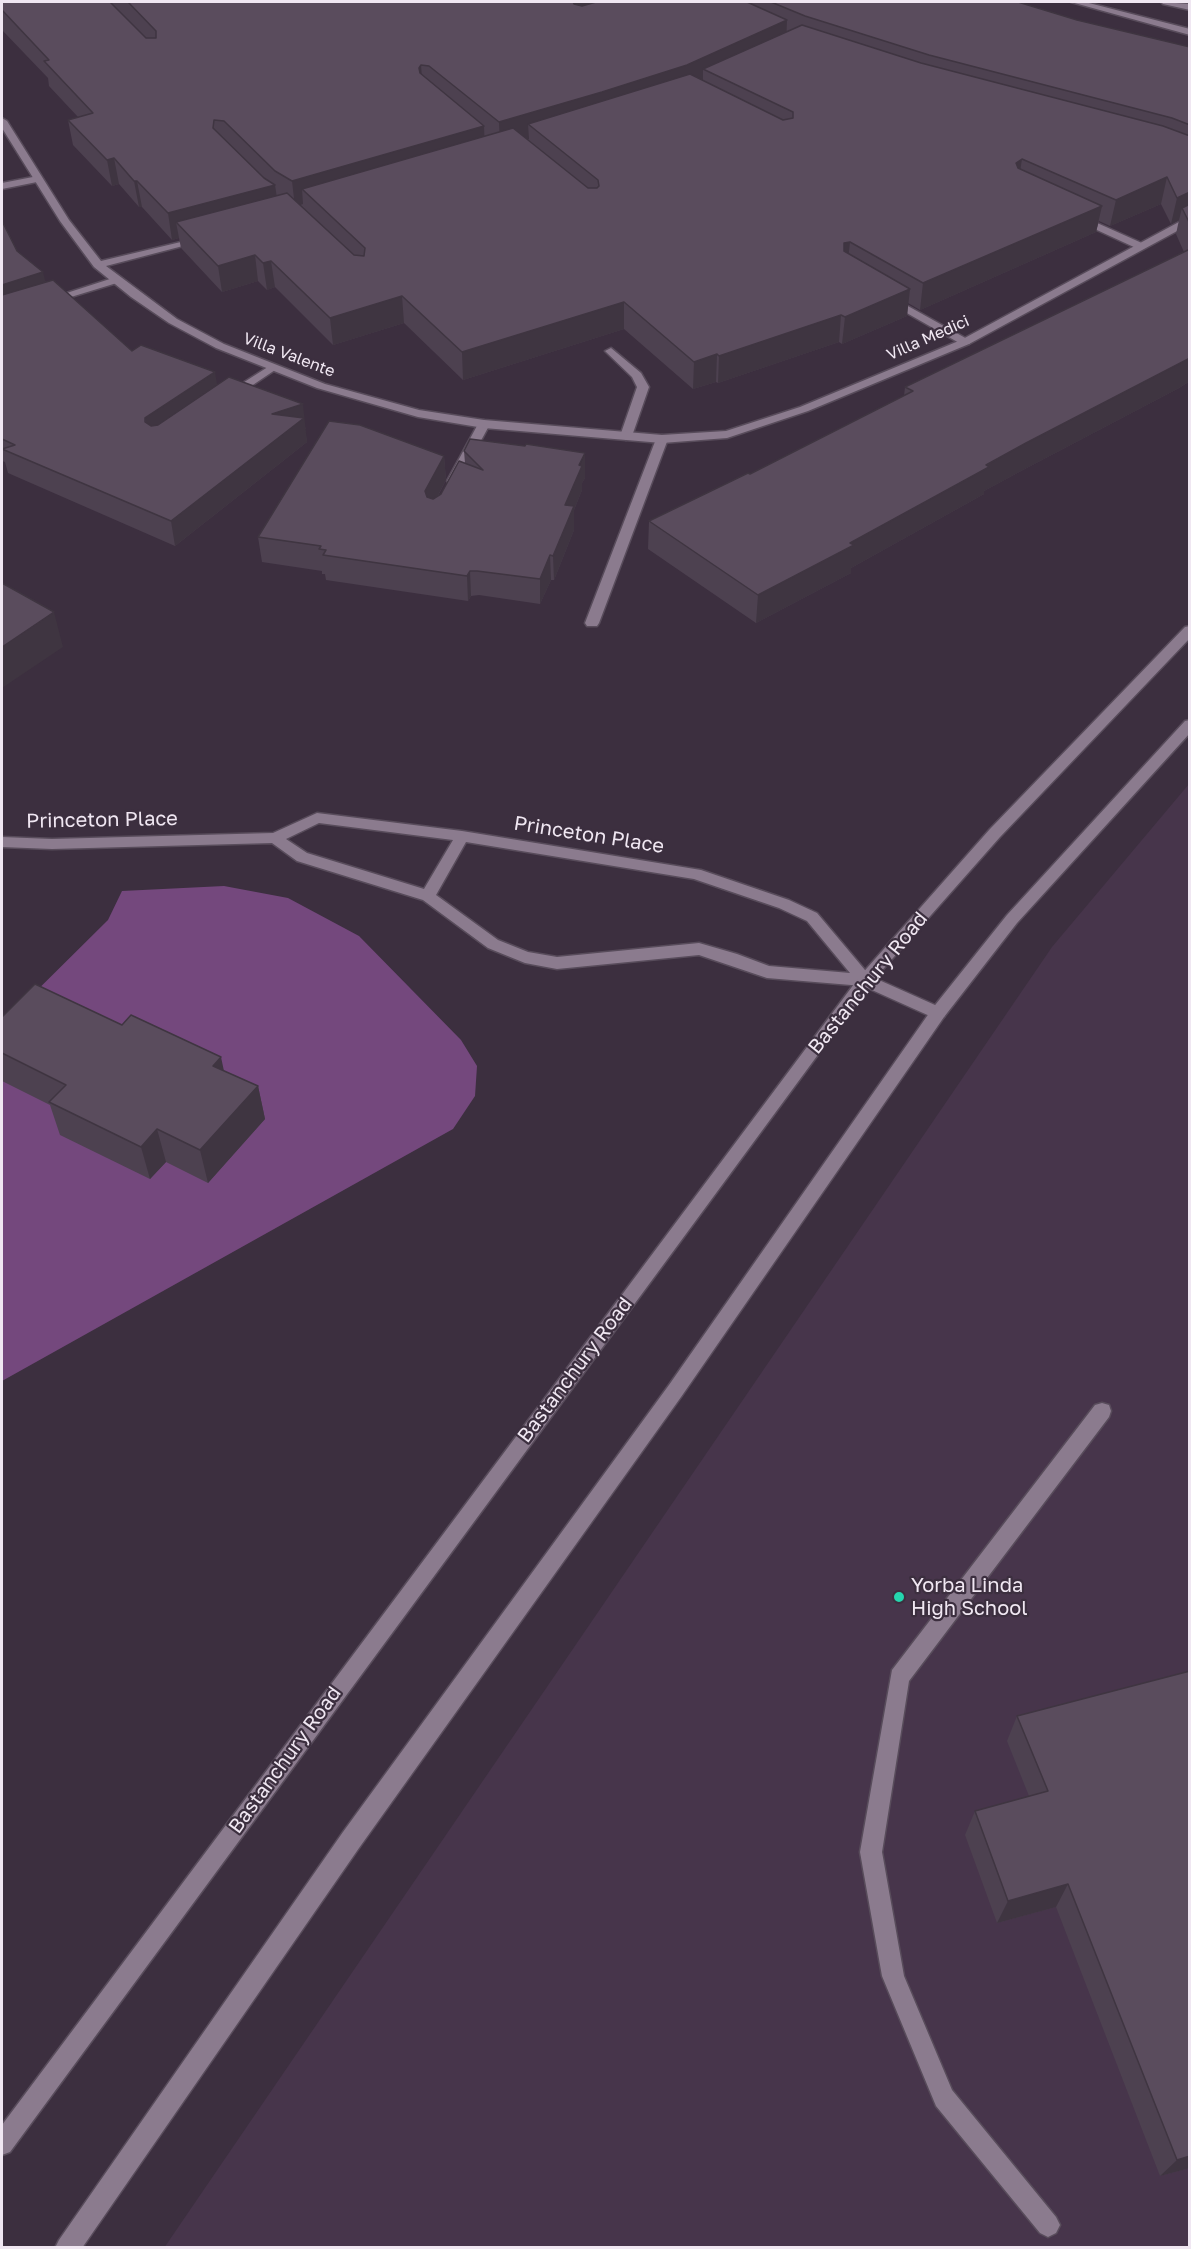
<!DOCTYPE html>
<style>
body{margin:0}
#map{position:relative;width:1191px;height:2249px;overflow:hidden;background:#3c2f3f;font-family:"Golos Text",sans-serif}
canvas{display:block}
.frame{position:absolute;inset:0;border:3px solid #f0e7f2;pointer-events:none}
</style>
<div id="map">
<canvas width="1191" height="2249"></canvas>
<div class="frame"></div>
</div>
<script>
const ctx = document.querySelector('canvas').getContext('2d');
ctx.lineJoin = 'round';
function paint(path, color) { ctx.fillStyle = color; ctx.fill(path, 'evenodd'); }
function stroke(path, color, width, dash) { ctx.strokeStyle = color; ctx.lineWidth = width; ctx.lineCap = dash ? 'butt' : 'round'; ctx.setLineDash(dash || []); ctx.stroke(path); }
function write(font, color, halo, rows, align = 'center') {
  ctx.font = font + ' "Golos Text",sans-serif'; ctx.lineWidth = 4.5; ctx.setLineDash([]); ctx.textBaseline = 'middle'; ctx.strokeStyle = halo; ctx.fillStyle = color; for (const [text, x, y, turn = 0] of rows) {
    ctx.save(); ctx.translate(x, y); ctx.rotate((+turn || 0) * Math.PI / 180); ctx.textAlign = isNaN(turn) ? turn : align; if (halo) ctx.strokeText(text, 0, 0); ctx.fillText(text, 0, 0); ctx.restore();
  }
}
paint(new Path2D(`
 M1189 784V2247L164 2248 1052 947Z`), '#47354b');
paint(new Path2D(`
 M224 886 288 898 359 936 461 1040 477 1066 475 1096 453 1129 2 1381V1025L108 920 122 891Z`), '#74487d');
const service = new Path2D(`
 M38 176 43 179 42 181 2 189V183Z
 M1077 214 1144 244 1145 246 1140 249 1136 248 1073 219V215Z
 M116 277 120 278V282L48 304 42 301Z
 M888 295 969 340 971 342 969 344H961L884 300V296Z
 M611 348 641 373 649 387 632 436 626 440 620 436 637 387 632 377 605 351Z
 M271 365 277 368 275 370 235 397H227V393Z
 M484 420 490 424 459 481 457 484H449L447 481 478 424Z
 M662 435 668 439 599 623 597 626H587L585 623 656 439Z
 M1102 1403 1109 1405 1111 1411 1109 1417 909 1681 882 1852 904 1976 952 2090 1056 2217 1060 2225 1056 2233 1048 2237 1040 2233 936 2106 882 1976 860 1852 892 1670 1095 1405Z`);
const minor = new Path2D(`
 M2 118 7 121 69 220 101 261 206 236V240L106 266 177 319 224 344 325 384 419 410 484 420 662 435 726 431 800 407 961 340 1190 216V224L969 344 808 411 727 438 662 443 484 428 418 417 317 388 216 348 169 323 131 297 94 267 60 221 2 128Z
 M317 813 462 831 701 870 789 900 817 913 870 976 944 1009 946 1013 944 1017H932L863 986 767 978 699 955 557 969 525 963 488 948 423 900 297 861 272 843 52 849 2 847V837L52 839 273 833ZM319 823 453 840 424 889 307 853 286 839ZM466 842 694 879 779 908 807 921 850 973 769 966 737 954 699 943 557 957 528 952 498 940 436 895Z`);
const secondary = new Path2D(`
 M1071 2H1085L1190 29V35Z
 M1161 2 1190 4V10L1163 4Z
 M1190 626V638L1000 837 870 984 10 2152 2 2155V2125L860 976 990 829 1185 627Z
 M1190 720V733L1017 923 944 1017 681 1397 359 1848 82 2248H55L59 2240 343 1832 669 1385 932 1009 1007 915 1185 721Z`);
stroke(service, '#584c5b', 3);
stroke(minor, '#584c5b', 3);
stroke(secondary, '#584c5b', 3);
paint(service, '#8b7b8e');
paint(minor, '#8b7b8e');
paint(secondary, '#8b7b8e');
paint(new Path2D(`
 M2 2H1018L1077 20 1190 47V381L1179 388 1021 471 984 491V494L851 568V573L756 623 648 549 649 521 750 474 904 396 905 387 1184 252 1176 234 1179 220 1171 224 1161 204 1110 226 1099 221 1096 232 920 310 908 303 907 316 842 344 839 342 718 383 716 382 693 389 624 329 463 380 404 323 333 345 275 287 267 290 258 281 222 292 181 248 179 238 172 240 142 207H139L119 184 112 186 73 145 68 120 78 117 49 86 48 78 2 30Z
 M2 221 17 251 46 282 132 351 217 385 306 428 305 429 307 442 175 546 8 473 5 462 2 461Z
 M525 446 585 478 582 483V490L574 510V530L554 580H551L540 604 479 595 471 596 468 601 326 580 325 574H322V571L262 562 258 537 444 456 446 480 438 496 441 494 465 463 464 451Z
 M2 1017 122 1025 258 1086 265 1119 208 1183 166 1162 150 1179 60 1135 50 1105 2 1081Z
 M1190 1671V2168L1160 2176 1056 1907 997 1923 965 1835 975 1811 1029 1796 1007 1741 1017 1716Z`), '#4d4150');
paint(new Path2D(`
 M573 2H642L573 26Z
 M787 20 786 45 703 69V82L528 124 529 139 500 148 499 122Z
 M421 65 423 91 419 68Z
 M484 126 485 152 302 189 303 204 295 207 292 181Z
 M114 158 119 184 112 186 107 160Z
 M1022 159 1018 185 1016 163Z
 M1167 177 1161 204 1110 226 1116 200Z
 M134 181H137L142 207H139Z
 M275 185 279 211 176 222 179 238 172 240 168 213Z
 M1190 192V216L1182 208 1179 220 1171 224 1177 198Z
 M1102 206 1096 232 920 310 923 283Z
 M850 242 847 269 841 270 844 243Z
 M255 255 258 281 222 292 218 266Z
 M271 261 275 287 267 290 263 263Z
 M43 272 49 296 2 311V285Z
 M910 289 907 316 842 344 845 317Z
 M402 296 404 323 333 345 330 318Z
 M624 302V329L463 380 462 352Z
 M841 315 839 342 718 383 719 356Z
 M717 354 716 382 693 389 694 362Z
 M1190 358V381L1179 388 1021 471 984 491V494L851 568V573L756 623 758 595 1026 443Z
 M215 372 219 396 150 442 145 418Z
 M303 404 307 442 175 546 171 521 272 414Z
 M585 453V478L582 483V490L574 510V530L554 580 553 556 565 505Z
 M444 456 446 480 427 516 425 491Z
 M550 555 551 580 540 604V579Z
 M470 571 471 596 468 601 467 576Z
 M54 612 63 647 2 688V647Z
 M221 1057 228 1090 213 1066Z
 M258 1086 265 1119 208 1183 200 1150Z
 M157 1129 166 1162 150 1179 141 1147Z
 M1068 1884 1056 1907 997 1923 1008 1901Z
 M1190 2156V2168L1160 2176 1177 2160Z`), '#3f3541');
const building = new Path2D(`
 M2 2H110L146 38H156V31L128 2H573L574 4 582 6 596 2H747L787 20 687 65 602 92 499 122 429 66 421 65 419 68 420 73 484 126 292 181 275 171 224 121 214 120 213 128 264 178 275 185 168 213 137 181H134L114 158 107 160 68 120 93 113 44 61 49 60 2 10Z
 M771 2H1018L1077 20 1190 47V125L1172 118 929 55 805 16Z
 M802 25 921 63 1163 126 1190 136V192L1177 198 1167 177 1116 200 1022 159 1016 163 1018 168 1102 206 923 283 850 242 844 243V251L910 289 845 317 841 315 719 356 717 354 694 362 624 302 462 352 402 296 330 318 271 261 263 263 255 255 218 266 176 222 287 193 354 255 364 256 365 248 302 189 513 128 588 188H597L599 186 598 180 528 124 690 74 783 120 793 118V112L703 69Z
 M1190 204V224L1182 208Z
 M2 221 17 251 43 272 2 285Z
 M1190 249V358L1026 443 986 465 989 467 850 543 854 545 758 595 649 521 748 473 750 474 913 391 905 387Z
 M53 280 132 351 141 345 215 372 145 418V422L151 426 158 425 229 377 303 404 272 414 304 418 171 521 2 449 15 445 2 439V295Z
 M329 421 360 425 444 456 425 491 427 497 433 499 441 494 459 461 483 470 464 451 470 439 525 446 526 444 585 453 579 465 582 466 565 505 574 506 553 556 550 555 540 579 477 571H470L467 576 323 555 326 550 319 549 321 546 258 537Z
 M2 583 54 612 2 647Z
 M35 984 122 1025 131 1015 221 1057 213 1066 258 1086 200 1150 157 1129 141 1147 49 1102 66 1085 2 1053V1017Z
 M1190 1671V2156L1177 2160 1068 1884 1008 1901 975 1811 1048 1791 1017 1716Z`);
paint(building, '#5a4c5d');
stroke(building, '#3f3541', 1.5);
for (const [x, y, r, color] of [
 [899,1597,6,"#25d5ae"]
]) { const dot = new Path2D(); dot.arc(x, y, r, 0, 2 * Math.PI); ctx.fillStyle = color; ctx.fill(dot); stroke(dot, '#3c2f3f', 2); }
write('16px', '#f0e7f2', '#3c2f3f', [
 ["Villa Medici",928,338,-24],
 ["Villa Valente",289,355,21]
]);
write('20px', '#f0e7f2', '#3c2f3f', [
 ["Princeton Place",102,820,-1],
 ["Princeton Place",589,835,9],
 ["Bastanchury Road",868,983,-51],
 ["Bastanchury Road",575,1370,-53],
 ["Bastanchury Road",285,1760,-54]
]);
write('20px', '#f0e7f2', '#3c2f3f', [
 ["Yorba Linda",911,1586],
 ["High School",911,1609]
], 'left');
</script>
